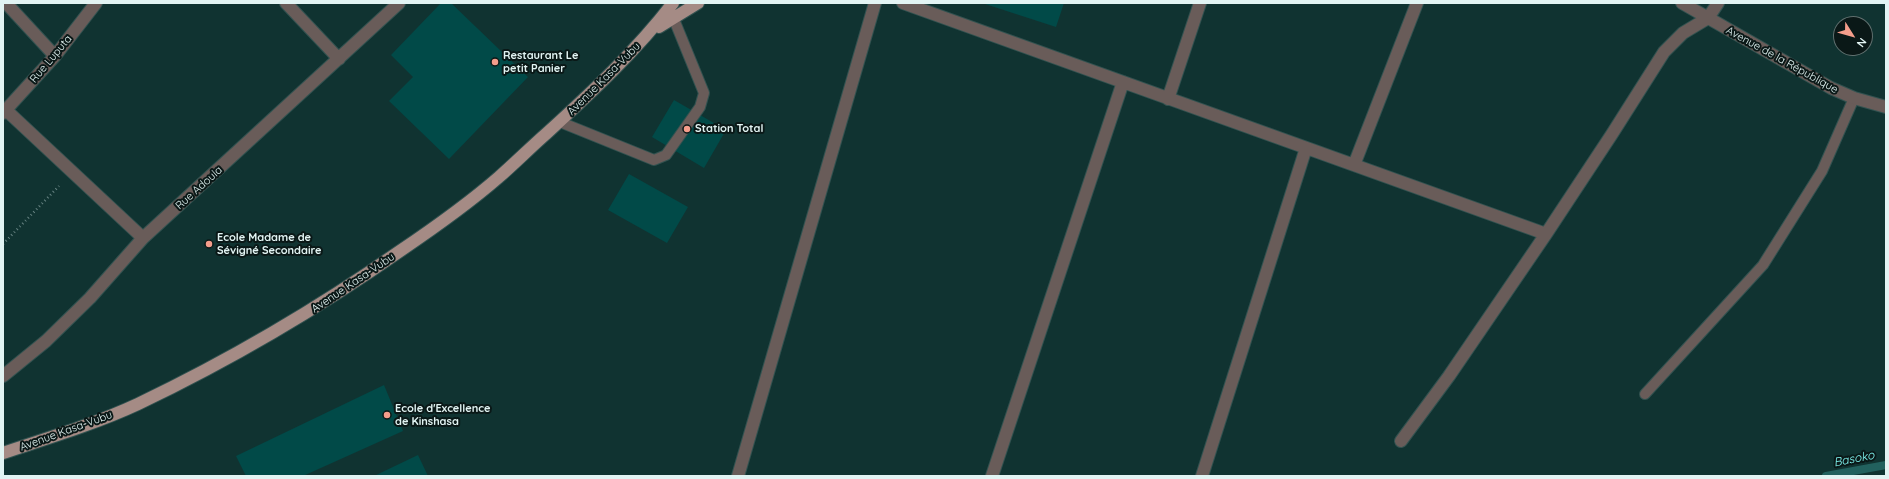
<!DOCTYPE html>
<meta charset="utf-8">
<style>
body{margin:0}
#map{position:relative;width:1889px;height:479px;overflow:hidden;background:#103331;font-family:Quicksand,sans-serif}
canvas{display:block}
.frame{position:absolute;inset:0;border:4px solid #e2f4f3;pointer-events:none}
.north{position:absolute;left:1833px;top:16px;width:40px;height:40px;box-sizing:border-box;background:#0a1817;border:1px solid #60706f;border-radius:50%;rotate:127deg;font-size:11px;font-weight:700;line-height:16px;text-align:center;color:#e2f4f3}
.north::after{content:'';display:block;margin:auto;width:14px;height:18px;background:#f49d8b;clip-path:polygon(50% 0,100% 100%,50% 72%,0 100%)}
</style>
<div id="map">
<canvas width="1889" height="479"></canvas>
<div class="frame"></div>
<div class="north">N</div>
</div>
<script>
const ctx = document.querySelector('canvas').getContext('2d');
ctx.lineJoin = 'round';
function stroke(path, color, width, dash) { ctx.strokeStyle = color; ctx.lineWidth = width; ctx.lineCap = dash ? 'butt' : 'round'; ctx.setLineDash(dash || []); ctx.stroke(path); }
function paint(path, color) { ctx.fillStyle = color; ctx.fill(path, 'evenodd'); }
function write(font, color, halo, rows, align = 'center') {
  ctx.font = font + ' Quicksand,sans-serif'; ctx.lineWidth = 4; ctx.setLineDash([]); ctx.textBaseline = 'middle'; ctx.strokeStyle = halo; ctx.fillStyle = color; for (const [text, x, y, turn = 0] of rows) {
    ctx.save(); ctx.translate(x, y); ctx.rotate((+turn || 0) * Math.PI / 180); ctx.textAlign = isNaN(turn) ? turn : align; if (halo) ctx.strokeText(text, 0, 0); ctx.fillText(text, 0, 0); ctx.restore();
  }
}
stroke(new Path2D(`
 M1826 476 1886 465`), '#22615e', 8);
paint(new Path2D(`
 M441 3H451L528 77 449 159 389 101 413 77 391 55Z
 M982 3H1064L1056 27Z
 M674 100 726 130 704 168 652 137Z
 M629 174 688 207 667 243 608 210Z
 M384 385 403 431 303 476H246L236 456Z
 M418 455 428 476H374Z`), '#014a48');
const lane = new Path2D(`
 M560 122 654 160 666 155 700 107 704 93 673 17
 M1645 394 1763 265 1822 171 1854 98`);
const street = new Path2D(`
 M6 3 55 56
 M286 3 339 59
 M903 3 1546 234
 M1682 3 1831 88 1854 98 1886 107
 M1168 99 1200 3
 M6 110 143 238
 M3 113 55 56 96 3
 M1354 165 1417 3
 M3 376 46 341 90 298 143 238 399 3
 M1401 441 1449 376 1546 234 1612 134 1664 52 1683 33 1708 18 1718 3
 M738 476 875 3
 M992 476 1123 82
 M1202 476 1306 148`);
const primary = new Path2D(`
 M659 27 698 3
 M3 453C48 438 95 424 138 404 230 360 317 309 400 251 434 228 468 204 499 177 515 163 531 147 547 133 592 92 636 51 673 3`);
stroke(lane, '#325250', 12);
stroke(street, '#325250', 14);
stroke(primary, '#325250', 14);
stroke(new Path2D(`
 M3 244 59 186`), '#688483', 2.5, [1, 3]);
stroke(lane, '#695c59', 10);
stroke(street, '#695c59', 12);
stroke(primary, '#a58b85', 12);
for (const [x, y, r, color] of [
 [495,62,4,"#f49d8b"],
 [687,129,4,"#f49d8b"],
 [209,244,4,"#f49d8b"],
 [387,415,4,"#f49d8b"]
]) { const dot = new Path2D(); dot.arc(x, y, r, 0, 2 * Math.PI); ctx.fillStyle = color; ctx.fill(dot); stroke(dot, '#0a1817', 1.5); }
write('bold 11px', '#e2f4f3', '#0a1817', [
 ["Restaurant Le",503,56],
 ["petit Panier",503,69],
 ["Station Total",695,129],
 ["Ecole Madame de",217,238],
 ["Sévigné Secondaire",217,251],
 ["Ecole d'Excellence",395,409],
 ["de Kinshasa",395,422]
], 'left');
write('11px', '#e2f4f3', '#0a1817', [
 ["Rue Luputa",51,59,-50],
 ["Avenue de la République",1782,60,29],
 ["Avenue Kasa-Vubu",604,79,-45],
 ["Rue Adoula",199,188,-42],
 ["Avenue Kasa-Vubu",353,283,-34],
 ["Avenue Kasa-Vubu",66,431,-20]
]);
write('italic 12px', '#82faf5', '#0a1817', [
 ["Basoko",1854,459,-11]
]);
</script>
